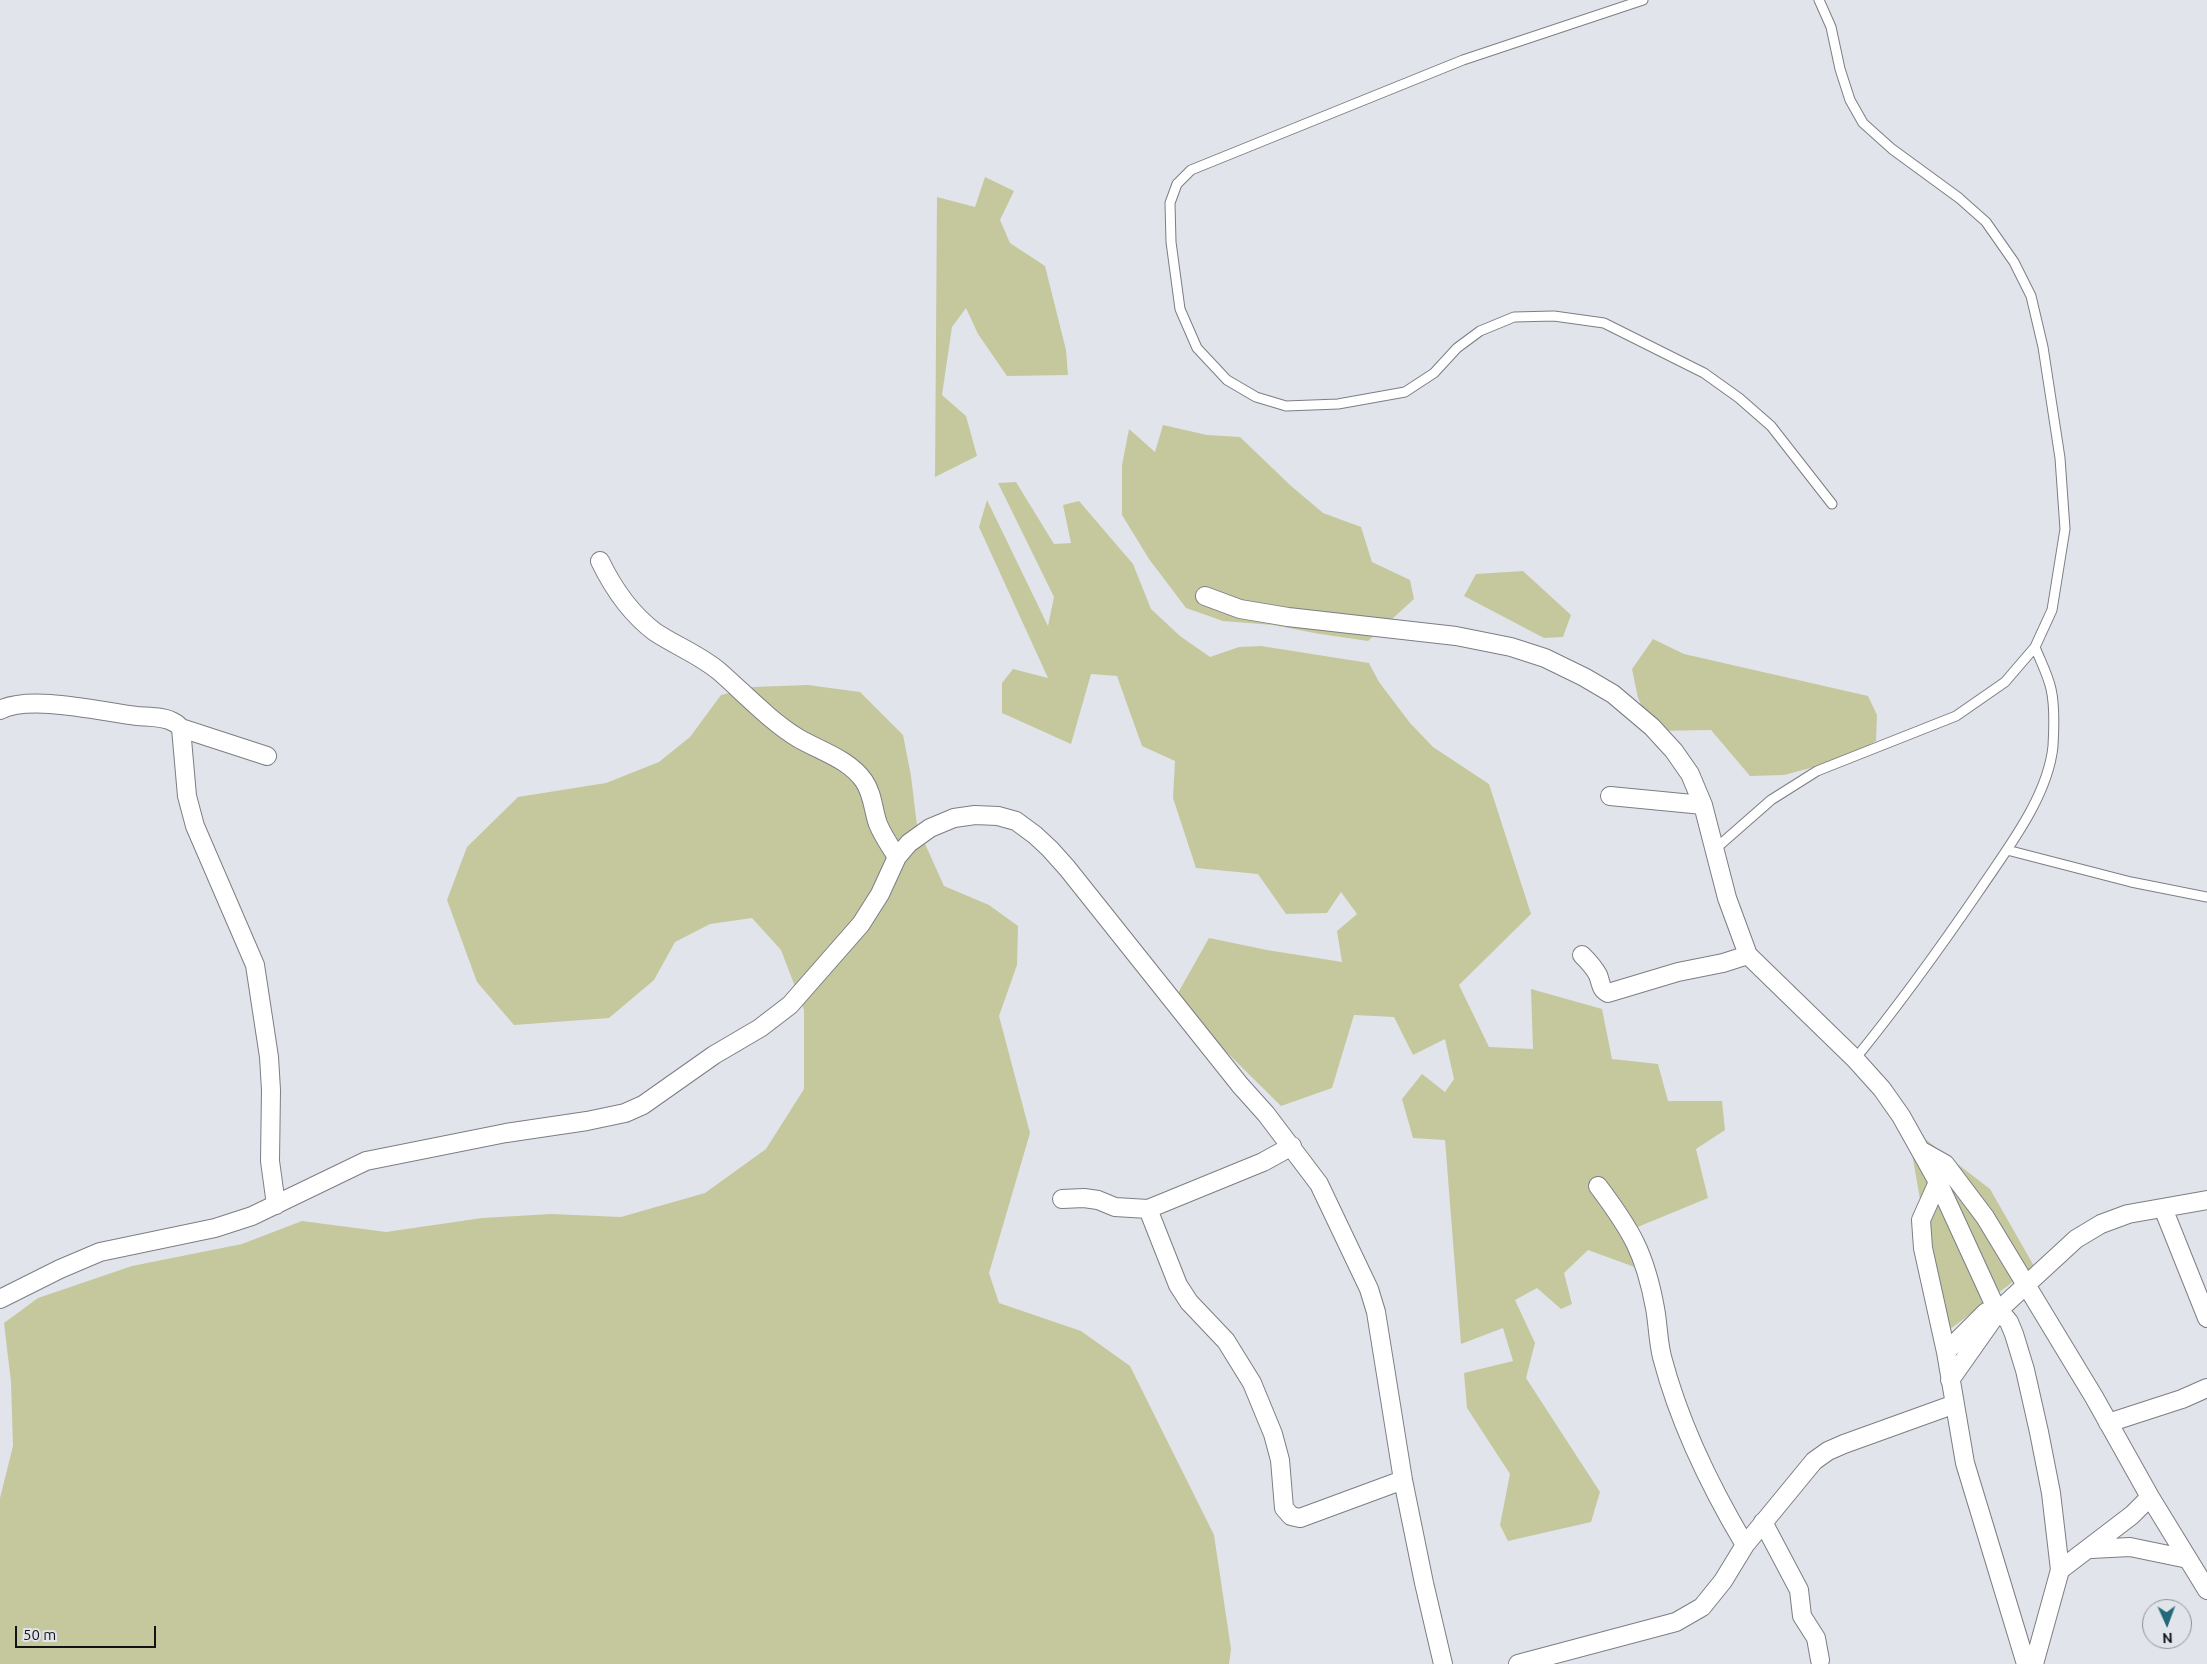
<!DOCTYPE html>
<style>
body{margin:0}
#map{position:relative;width:2207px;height:1664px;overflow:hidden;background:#e2e4eb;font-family:Ubuntu,sans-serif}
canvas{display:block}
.north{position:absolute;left:2142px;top:1599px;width:50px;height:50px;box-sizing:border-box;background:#e2e4eb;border:1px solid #8f9095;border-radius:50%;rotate:178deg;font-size:14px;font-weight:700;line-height:20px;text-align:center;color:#121315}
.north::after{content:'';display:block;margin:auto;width:18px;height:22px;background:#236a78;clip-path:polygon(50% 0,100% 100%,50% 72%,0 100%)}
.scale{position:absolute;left:15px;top:1626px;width:141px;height:22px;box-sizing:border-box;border:2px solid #121315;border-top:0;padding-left:6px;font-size:15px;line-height:18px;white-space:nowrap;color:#121315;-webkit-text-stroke:4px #e2e4eb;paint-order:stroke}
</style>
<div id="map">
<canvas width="2207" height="1664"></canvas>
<div class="north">N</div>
<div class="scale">50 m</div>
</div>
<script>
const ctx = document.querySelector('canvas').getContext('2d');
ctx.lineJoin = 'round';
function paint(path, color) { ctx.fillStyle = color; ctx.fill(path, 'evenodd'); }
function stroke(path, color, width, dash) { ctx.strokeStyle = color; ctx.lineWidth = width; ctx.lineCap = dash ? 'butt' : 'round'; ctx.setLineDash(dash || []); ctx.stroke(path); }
paint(new Path2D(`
 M985 177 1014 191 1000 220 1010 243 1045 266 1066 350 1068 375 1007 376 978 334 966 308 952 327 942 395 966 416 977 456 935 477 937 197 975 207Z
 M1163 425 1207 435 1240 437 1290 485 1323 513 1361 527 1372 562 1410 580 1414 599 1368 641 1320 634 1273 625 1223 621 1186 608 1149 559 1122 515V465L1129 429 1155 452Z
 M1016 482 1054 544 1071 543 1063 505 1079 501 1133 564 1151 609 1180 636 1210 657 1239 647 1261 646 1369 663 1379 682 1410 723 1433 747 1489 784 1531 914 1459 985 1489 1047 1533 1049 1531 989 1602 1009 1612 1059 1658 1064 1668 1101H1722L1725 1130 1696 1149 1708 1198 1628 1231 1640 1269 1588 1250 1564 1273 1572 1304 1561 1309 1537 1288 1515 1300 1535 1343 1526 1378 1600 1492 1591 1522 1508 1541 1500 1525 1510 1474 1467 1408 1464 1373 1513 1361 1503 1328 1461 1344 1445 1140 1413 1138 1402 1099 1422 1074 1445 1092 1454 1079 1445 1039 1413 1055 1394 1017 1354 1015 1332 1088 1281 1106 1174 1000 1209 938 1267 950 1342 962 1337 931 1357 914 1341 892 1327 913 1286 914 1258 874 1196 868 1173 798 1175 761 1142 746 1117 676 1091 674 1071 744 1002 713V683L1013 669 1048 678 979 527 987 500 1048 626 1054 597 998 483Z
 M1523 571 1571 615 1563 637 1544 638 1464 596 1476 574Z
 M1653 639 1684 654 1868 696 1877 715 1876 741 1844 759 1784 775 1750 776 1711 730 1653 731 1638 698 1632 669Z
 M808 685 860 692 903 735 911 776 917 826 944 886 989 905 1018 926 1017 965 999 1016 1030 1133 989 1273 999 1303 1081 1331 1130 1366 1214 1535 1231 1649 1229 1664H0V1498L13 1446 11 1382 4 1323 38 1298 132 1266 242 1244 302 1221 386 1232 482 1218 551 1214 621 1217 705 1193 766 1149 804 1089V1010L781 950 752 918 710 924 675 942 654 980 609 1018 514 1025 477 982 447 900 467 847 518 797 606 783 659 762 690 737 721 695 753 687Z
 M1907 1125 1990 1189 2034 1266 1953 1327 1943 1331Z`), '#c5c89d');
const service = new Path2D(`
 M1643 0 1463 60 1191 170 1177 184 1170 203 1171 242 1180 309 1197 348 1227 380 1256 397 1286 406 1338 404 1405 392 1434 373 1457 348 1480 331 1514 317 1554 316 1604 323 1704 373 1739 398 1771 426 1832 504
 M1714 850 1771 800 1817 771 1956 716 2005 682 2035 647 2052 610 2065 529 2060 458 2043 347 2031 296 2014 262 1986 222 1959 198 1892 149 1863 123 1850 100 1840 69 1831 27 1819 0
 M2007 850 2131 882 2207 897
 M1855 1059C1899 1005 1940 948 1979 891 2007 849 2048 797 2053 746 2054 729 2055 706 2051 689 2048 675 2040 660 2035 647`);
const minor = new Path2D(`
 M600 561C613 588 631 614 655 632 676 646 700 655 720 672 745 694 769 720 798 738 820 751 849 759 864 781 873 794 873 810 878 824 883 836 890 846 897 857
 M1205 596 1240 609 1288 617 1456 636 1511 647 1545 658 1584 677 1613 694 1652 727 1674 751 1690 774 1703 805 1727 898 1748 955 1855 1059 1882 1089 1901 1116 1938 1182 1994 1304 2009 1322 2014 1334 2025 1370 2039 1432 2051 1493 2060 1570 2034 1664
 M0 710C30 694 103 712 137 716 149 717 165 716 175 723 177 724 179 726 181 728L187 796 195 826 255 965 269 1057 271 1090 270 1161 276 1205
 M181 728 267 756
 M1610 796 1703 805
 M1582 955C1588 961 1594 967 1598 975 1601 982 1600 989 1608 993L1678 972 1723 963 1748 955
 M1920 1150 1945 1164 1985 1217 2094 1397 2150 1497 2207 1590
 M1938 1182 1921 1220 1923 1248 1946 1352 1965 1463 2026 1664
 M1598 1186C1631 1230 1645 1253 1655 1308 1658 1324 1658 1341 1662 1357 1679 1422 1711 1488 1745 1545
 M1062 1199 1084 1198 1098 1200 1115 1207 1148 1209 1263 1162 1292 1146
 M2163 1208 2207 1318
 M1148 1209 1178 1285 1189 1302 1226 1341 1252 1383 1273 1434 1280 1460 1284 1508 1291 1516 1300 1518 1403 1480
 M0 1299 60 1269 100 1252 215 1228 252 1216 366 1161 506 1133 587 1121 625 1113 643 1105 714 1055 760 1028 790 1005 861 924 880 894 897 857 909 843 930 828 954 818 975 815 998 816 1016 821 1035 835 1050 849 1067 868 1240 1085 1266 1114 1319 1184 1369 1289 1376 1312 1403 1480 1424 1583 1443 1664
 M1946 1352 1986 1312
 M1950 1380 2000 1309 2076 1239 2101 1224 2128 1214 2207 1200
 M2108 1423 2182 1399 2207 1388
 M1763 1522 1799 1590 1802 1616 1816 1638 1820 1660
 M2091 1549 2130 1547 2188 1559
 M2060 1570 2132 1515 2150 1497
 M1518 1664 1676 1622 1702 1607 1723 1581 1745 1545 1814 1461 1828 1451 1844 1444 1955 1404`);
stroke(service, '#7c7e84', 11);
stroke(minor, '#7c7e84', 20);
stroke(service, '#fff', 9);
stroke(minor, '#fff', 18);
</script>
